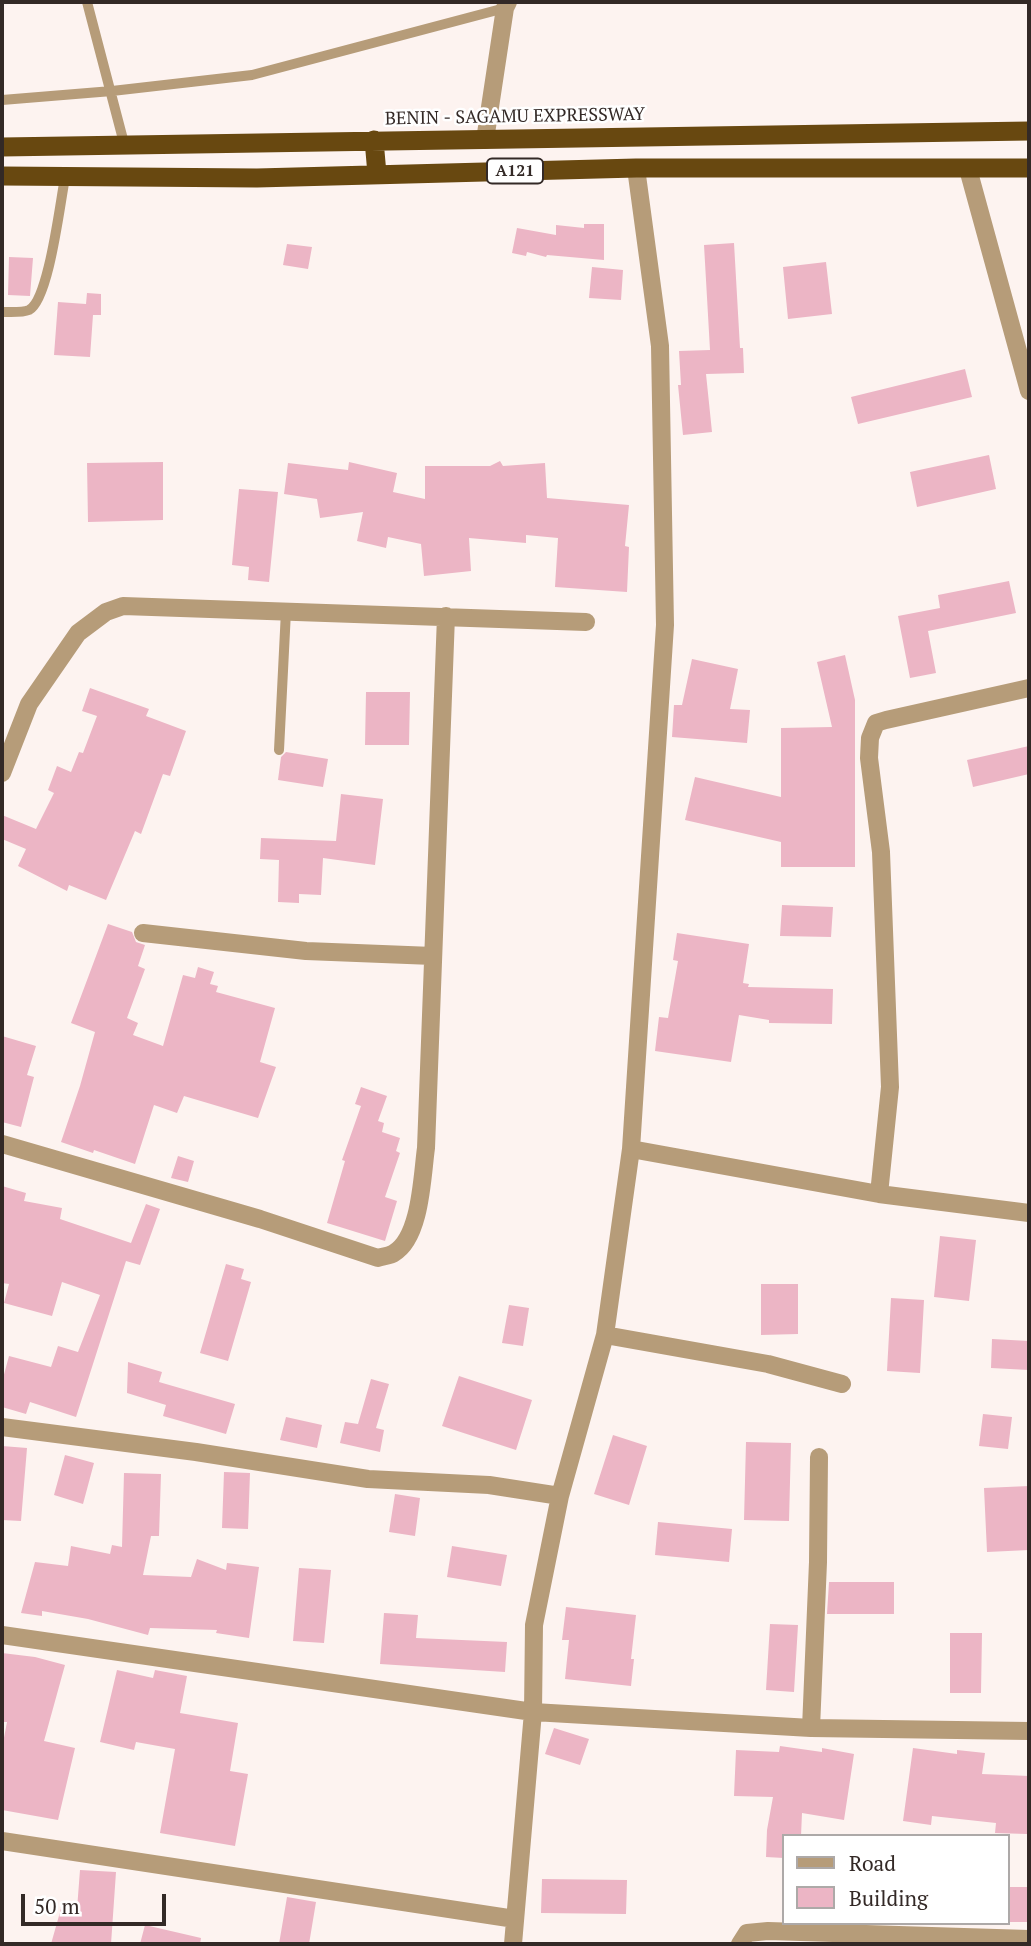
<!DOCTYPE html>
<style>
body{margin:0}
#map{position:relative;width:1031px;height:1946px;overflow:hidden;background:#fdf3f0;font-family:"PT Serif",serif}
canvas{display:block}
.frame{position:absolute;inset:0;border:4px solid #332926;pointer-events:none}
.legend{position:absolute;left:782px;top:1834px;width:228px;height:91px;box-sizing:border-box;background:#fff;border:2px solid #ada9a8;margin:0;padding:9px 12px;list-style:none;font-size:21px;color:#332926}
.legend li{display:flex;align-items:center;gap:14px;height:35px}
.legend b{width:35px;border:2px solid #ada9a8}
.scale{position:absolute;left:21px;top:1894px;width:145px;height:32px;box-sizing:border-box;border:4px solid #332926;border-top:0;padding-left:9px;font-size:21px;line-height:24px;white-space:nowrap;color:#332926;-webkit-text-stroke:5px #fff;paint-order:stroke}
</style>
<div id="map">
<canvas width="1031" height="1946"></canvas>
<div class="frame"></div>
<ul class="legend">
<li><b style="height:9px;background:#b69c79"></b>Road</li>
<li><b style="height:19px;background:#ecb5c5"></b>Building</li>
</ul>
<div class="scale">50 m</div>
</div>
<script>
const ctx = document.querySelector('canvas').getContext('2d');
ctx.lineJoin = 'round';
function paint(path, color) { ctx.fillStyle = color; ctx.fill(path, 'evenodd'); }
function stroke(path, color, width, dash) { ctx.strokeStyle = color; ctx.lineWidth = width; ctx.lineCap = dash ? 'butt' : 'round'; ctx.setLineDash(dash || []); ctx.stroke(path); }
function write(font, color, halo, rows, align = 'center') {
  ctx.font = font + ' "PT Serif",serif'; ctx.lineWidth = 5; ctx.setLineDash([]); ctx.textBaseline = 'middle'; ctx.strokeStyle = halo; ctx.fillStyle = color; for (const [text, x, y, turn = 0] of rows) {
    ctx.save(); ctx.translate(x, y); ctx.rotate((+turn || 0) * Math.PI / 180); ctx.textAlign = isNaN(turn) ? turn : align; if (halo) ctx.strokeText(text, 0, 0); ctx.fillText(text, 0, 0); ctx.restore();
  }
}
paint(new Path2D(`
 M584 224H604V260L547 255 546 257 527 252 526 256 512 253 517 228 556 235V225L584 228Z
 M734 243 740 348H743L744 373 706 374 712 432 683 435 678 385H681L679 351 710 350 704 245Z
 M287 244 312 247 308 269 283 265Z
 M9 257 33 258 30 296 8 295Z
 M826 262 832 314 788 319 783 267Z
 M592 267 623 270 621 300 589 298Z
 M87 293 101 294V315H93L90 357 54 355 58 302 86 304Z
 M965 369 972 397 858 424 851 397Z
 M989 455 996 489 917 507 910 472Z
 M500 461 503 466 545 463 547 498 629 505 625 546 629 547 627 592 555 587 558 538 526 535V543L469 538 471 571 424 576 421 544 388 537 386 548 357 541 363 512 320 518 317 499 284 494 288 463 348 470 349 462 397 473 393 492 425 499V466H490Z
 M163 462V520L88 522 87 463Z
 M239 489 278 492 269 582 248 580 249 567 232 565Z
 M1009 581 1016 613 928 631 936 673 910 678 898 616 940 608 938 595Z
 M845 655 855 700V867H781V842L685 820 695 777 781 797V728L832 727 817 662Z
 M692 659 738 669 730 709 750 710 747 743 672 737 674 705H682Z
 M90 688 149 709 146 716 186 731 170 776 163 774 141 834 135 831 106 900 69 885 67 891 18 866 26 849 2 839V815L36 829 54 793 48 790 57 766 71 772 79 752 83 753 97 716 82 711Z
 M366 692H410L409 745H365Z
 M1029 746V774L973 787 967 760Z
 M286 752 328 759 323 787 278 780 281 757Z
 M341 794 383 799 375 865 323 858 321 895 299 894V903L278 902 279 860 260 859 261 838 336 841Z
 M782 905 833 907 831 937 780 936Z
 M108 924 132 932 136 942 145 945 138 966 145 969 127 1018 138 1023 133 1035 163 1046 183 975 195 978 198 967 214 972 210 984 218 986 216 992 275 1008 260 1062 276 1067 258 1118 184 1096 177 1113 154 1105 135 1164 94 1150 93 1153 61 1142 80 1086 95 1032 71 1023Z
 M677 933 749 944 743 983 749 984 748 987 833 989 832 1024 769 1023V1020L739 1015 731 1062 655 1051 659 1017 668 1018 678 961 673 960Z
 M2 1036 36 1046 27 1075 34 1077 21 1127 2 1122Z
 M361 1087 387 1096 378 1121 384 1123 382 1132 400 1138 396 1151 400 1153 385 1197 397 1201 385 1241 327 1223 345 1161 342 1160 361 1106 355 1104Z
 M178 1156 194 1161 188 1182 171 1178Z
 M2 1186 26 1193 24 1201 62 1208 60 1219 131 1243 146 1204 160 1209 140 1265 126 1261 76 1417 30 1402 26 1414 2 1407V1382L9 1356 51 1367 58 1346 78 1352 100 1295 62 1282 52 1316 4 1303 9 1284 2 1283Z
 M940 1236 976 1240 969 1301 934 1297Z
 M226 1264 244 1269 241 1279 251 1282 228 1361 200 1353Z
 M761 1284H798V1334L761 1335Z
 M891 1298 924 1300 920 1373 887 1371Z
 M509 1305 529 1308 523 1346 502 1343Z
 M992 1339 1029 1341V1370L991 1368Z
 M128 1362 162 1372 159 1382 235 1404 226 1434 163 1416 166 1405 127 1393Z
 M459 1376 532 1400 516 1450 442 1426Z
 M371 1379 389 1384 376 1428 384 1430 380 1452 340 1443 345 1422 358 1424Z
 M983 1414 1012 1417 1008 1449 979 1446Z
 M286 1417 322 1425 317 1448 280 1440Z
 M613 1435 647 1446 629 1505 594 1494Z
 M746 1442 791 1443 789 1521 744 1520Z
 M2 1446 27 1448 21 1521 2 1520Z
 M65 1455 94 1463 83 1504 54 1495Z
 M224 1472 250 1473 248 1529 222 1528Z
 M124 1473 161 1474 159 1536H151L143 1575 191 1577 197 1559 226 1570 227 1563 259 1567 249 1638 216 1633 217 1630 150 1628 148 1635 88 1619 42 1611V1616L21 1613 35 1562 68 1566 71 1546 110 1554 112 1545 122 1547Z
 M1029 1486V1550L987 1552 984 1488Z
 M395 1494 420 1498 415 1536 389 1532Z
 M658 1522 732 1529 729 1562 655 1555Z
 M452 1546 507 1555 501 1586 447 1577Z
 M299 1568 331 1570 324 1643 293 1641Z
 M829 1582H894V1614H827Z
 M566 1607 636 1615 631 1659H634L631 1686 565 1679 569 1640H562Z
 M384 1613 418 1615 416 1638 507 1642 505 1672 380 1664Z
 M770 1624 798 1625 794 1692 766 1690Z
 M950 1633H982L981 1693H950Z
 M2 1653 35 1657 65 1665 44 1741 75 1748 58 1820 2 1810V1748L7 1722H2Z
 M117 1670 153 1678 155 1670 187 1676 180 1713 238 1723 230 1771 248 1774 235 1846 160 1833 175 1749 136 1742 134 1750 100 1742Z
 M554 1728 589 1739 580 1765 545 1754Z
 M780 1746 822 1752V1748L854 1754 844 1820 802 1813 801 1836H784V1858L766 1857 767 1830 773 1797 734 1796 736 1750 779 1752Z
 M913 1748 957 1754V1750L985 1753 982 1774 1029 1776 1027 1834 995 1833 996 1823 932 1816 931 1825 903 1821Z
 M80 1870 116 1872 111 1944H51L62 1905 77 1909Z
 M542 1879 627 1880 626 1914 541 1913Z
 M1008 1887H1029V1922H1008Z
 M287 1897 316 1902 309 1944H279Z
 M145 1925 201 1938 200 1944H140Z`), '#ecb5c5');
stroke(new Path2D(`
 M87 2 125 147
 M2 100 112 91 252 75 505 8
 M2 312C10 312 22 313 29 310 49 300 60 202 65 178
 M279 750 286 611`), '#b69c79', 10);
stroke(new Path2D(`
 M485 140 505 8 508 2
 M968 169 1029 391
 M2 773 29 704 78 633 106 612 123 606 586 622
 M143 933 306 951 433 956
 M2 1144 260 1219 378 1258C383 1256 390 1256 394 1253 421 1237 422 1176 426 1148L446 616
 M631 1149 879 1194 1029 1213
 M879 1194 890 1087 881 852 869 758 870 738 876 723 886 720 1029 688
 M605 1335 768 1364 842 1384
 M2 1427 196 1452 368 1479 489 1485 560 1496
 M2 1635 533 1712 811 1728 1029 1731
 M811 1728 818 1562 819 1457
 M2 1841 515 1919
 M513 1944 533 1712 534 1625 560 1496 605 1335 631 1149 665 625 660 346 636 168
 M740 1944 747 1933 768 1931 1029 1939`), '#b69c79', 18);
stroke(new Path2D(`
 M374 140 377 174
 M2 147 1029 131
 M2 176 257 178 636 168H1029`), '#684810', 19);
for (const [x, y, w] of [
 [515,171,56]
]) { const box = new Path2D(); box.roundRect(x - w / 2, y - 12.5, w, 25, 5); ctx.fillStyle = '#fff'; ctx.fill(box); stroke(box, '#332926', 2); }
write('bold 16px', '#332926', null, [
 ["A121",515,171]
]);
write('18px', '#332926', '#fff', [
 ["BENIN - SAGAMU EXPRESSWAY",515,117,-1]
]);
</script>
